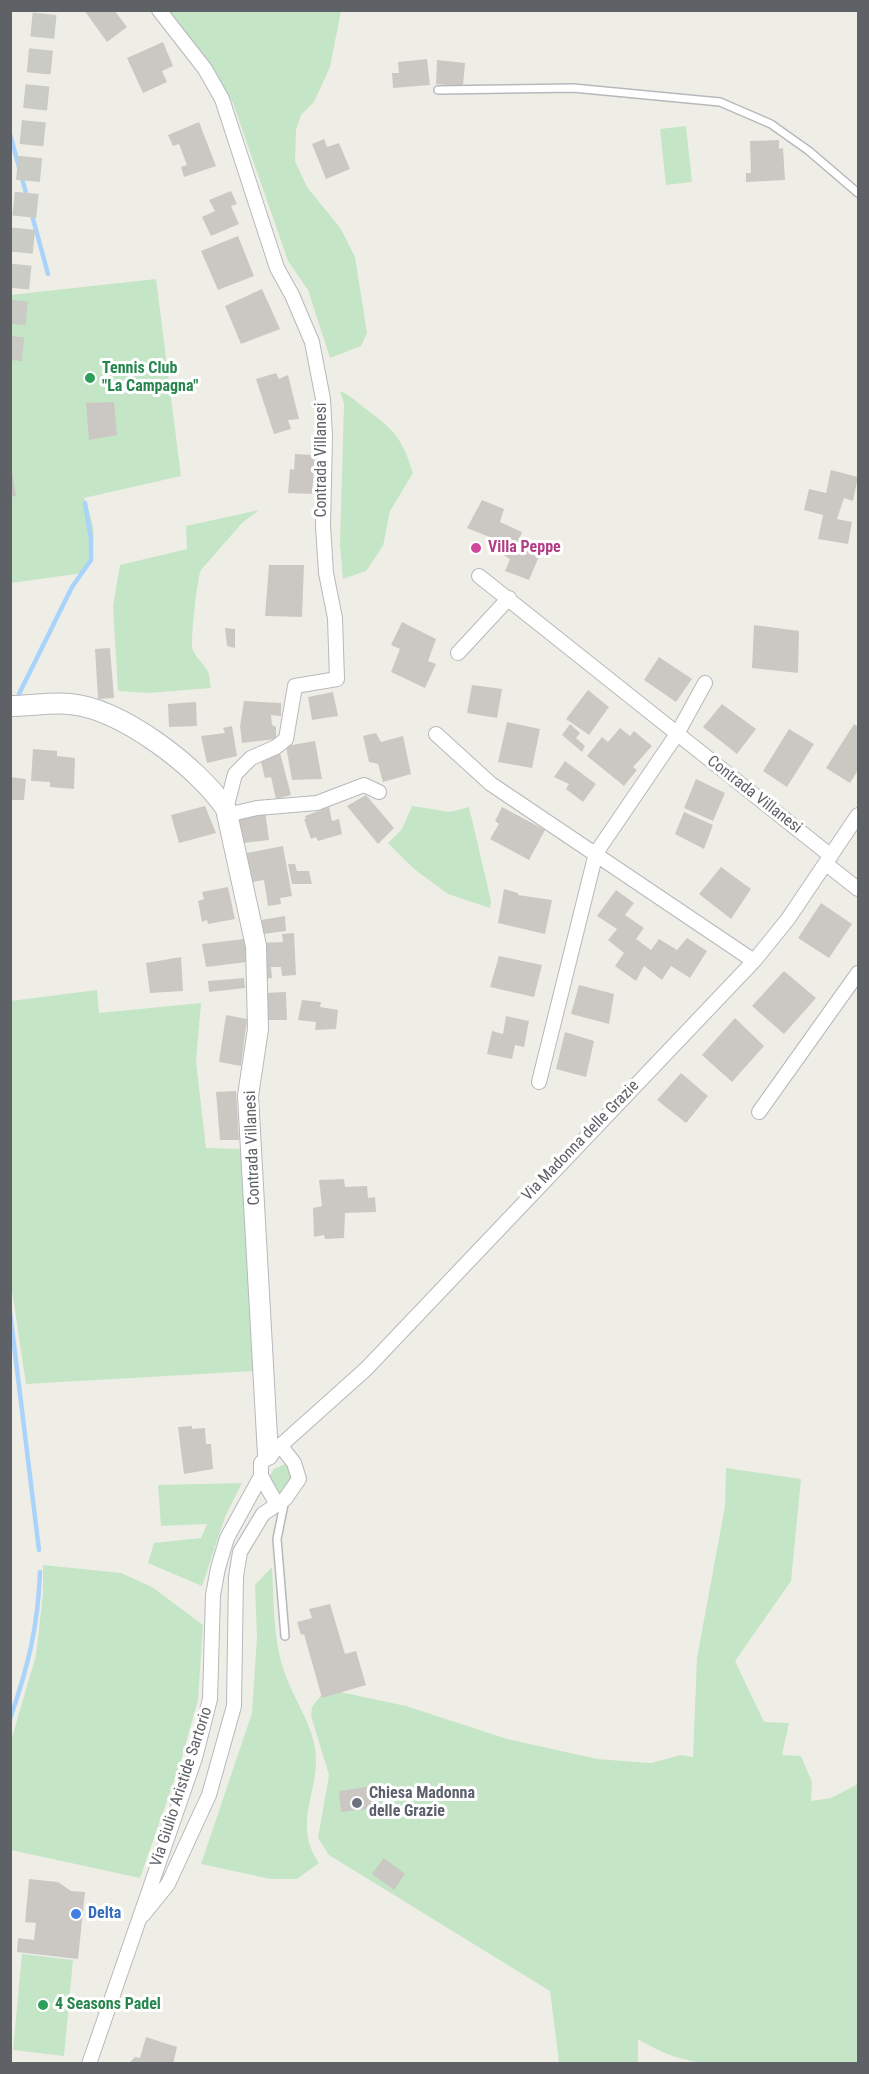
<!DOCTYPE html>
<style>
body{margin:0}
#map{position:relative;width:869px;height:2074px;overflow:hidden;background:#efeee6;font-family:"Roboto Condensed",sans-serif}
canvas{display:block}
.frame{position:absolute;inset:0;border:12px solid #5e6166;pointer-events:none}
</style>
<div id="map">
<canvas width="869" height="2074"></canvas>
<div class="frame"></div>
</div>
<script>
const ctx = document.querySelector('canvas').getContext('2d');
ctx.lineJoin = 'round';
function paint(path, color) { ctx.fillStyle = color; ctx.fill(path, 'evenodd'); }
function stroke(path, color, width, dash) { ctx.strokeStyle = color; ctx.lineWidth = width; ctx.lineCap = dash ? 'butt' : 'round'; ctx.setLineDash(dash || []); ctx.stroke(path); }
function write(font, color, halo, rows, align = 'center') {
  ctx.font = font + ' "Roboto Condensed",sans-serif'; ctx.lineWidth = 6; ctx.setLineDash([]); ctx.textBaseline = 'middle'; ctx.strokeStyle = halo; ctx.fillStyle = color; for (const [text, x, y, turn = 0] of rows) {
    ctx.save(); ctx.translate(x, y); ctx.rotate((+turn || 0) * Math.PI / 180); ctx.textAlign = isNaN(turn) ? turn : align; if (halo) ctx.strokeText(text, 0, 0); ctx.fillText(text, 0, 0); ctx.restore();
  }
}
paint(new Path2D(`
 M168 11H341L330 67 314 102 301 115 296 130 295 161 307 187 341 229 355 257 367 333 361 346 330 358 308 290 288 261 233 103 195 44Z
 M686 126 692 182 666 185 660 129Z
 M156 279 181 476 84 498C97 531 97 540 83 573L11 583 10 295Z
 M340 391C351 395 358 403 367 410 396 431 402 439 413 473L390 511 383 546 366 571 343 579 340 545 344 404Z
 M259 510 242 523 201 570C197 578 190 643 193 650 196 658 203 663 207 670 210 675 210 683 211 688L148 693 118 691 113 606 120 565 187 549 186 526Z
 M412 806 450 812 469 807 491 901 490 908 448 894 414 869 388 843 402 829Z
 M97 990 99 1013 201 1003 196 1062 206 1148 242 1149 254 1371 26 1384 10 1277V1001Z
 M285 1464 294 1477 280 1496 276 1495 268 1478 274 1469Z
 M726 1468 801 1479 791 1581 735 1661 764 1722 789 1723 782 1755 801 1756 812 1782 811 1801 831 1798 858 1784V2063C845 2063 781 2060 774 2064 718 2063 688 2070 638 2039V2063H559L550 1991 329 1855 318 1838 329 1775 311 1716 312 1707 326 1689 406 1706 507 1739 597 1759 651 1763 681 1755 693 1757 697 1658 725 1506Z
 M242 1483 225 1517 202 1586 148 1563 154 1543 201 1538 207 1524 161 1526 158 1485Z
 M43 1565 121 1573 152 1587 203 1625 198 1700 180 1764 140 1878 11 1850V1741L36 1655 43 1594Z
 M272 1567C274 1601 273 1638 284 1671 293 1699 315 1727 316 1757 317 1796 293 1825 319 1863L297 1879H271L201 1864 252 1713 257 1637 255 1585Z
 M22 1954 73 1960 64 2056 13 2050Z`), '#c4e6c6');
stroke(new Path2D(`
 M10 134 48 274
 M19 694 72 587 91 560V539L85 503
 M10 1312 39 1550
 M10 1719C28 1667 38 1627 40 1572`), '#aad3fc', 4.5);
paint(new Path2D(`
 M84 10H114L127 27 107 42Z
 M163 42 173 66 162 71 167 82 143 93 127 58Z
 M427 59 430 85 393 88 392 73H399L398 62Z
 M437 60 465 63 463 86 436 84Z
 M199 122 216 166 184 177 181 167 187 165 179 144 173 146 168 135Z
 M324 139 327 147 339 143 350 169 326 179 312 144Z
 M779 140V149L783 148 785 180 746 182V173H751L750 141Z
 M231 191 237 204 231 206 239 224 211 236 202 217 215 211 209 200Z
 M238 236 254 276 218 290 201 251Z
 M262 289 280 329 241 344 225 306Z
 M276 373 279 379 288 375 299 419 288 420 291 429 274 434 256 379Z
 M114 402 117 435 89 440 86 403Z
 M295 454 315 455 312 494 288 493 290 469 294 470Z
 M10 459 16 496 10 497Z
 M831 470 858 477 853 501 844 498 837 519 852 522 848 544 818 539 823 515 804 510 809 489 826 493Z
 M482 500 504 509 500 522 522 532 518 543 540 554 529 580 505 571 510 559 489 546 492 538 467 528Z
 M269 565H304L302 617 265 616Z
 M402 622 436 639 428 661 436 664 425 688 391 672 400 649 391 645Z
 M754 625 799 631 798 673 752 668Z
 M225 628 235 629V648L227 646Z
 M110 648 114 698 98 699 95 649Z
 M659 657 692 679 676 702 644 680Z
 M472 685 502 689 497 718 467 713Z
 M588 690 609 707 589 735 566 719Z
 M333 692 338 716 312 720 308 697Z
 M244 701 281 703V716L271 715 272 725 276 727V739L242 743 240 726Z
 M196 702 197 726 169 727 168 704Z
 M722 704 756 729 737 754 703 727Z
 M507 722 540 729 532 768 498 762Z
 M570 724 580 733 576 738 585 746 582 752 562 735Z
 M854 724 858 727V770L850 783 826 768Z
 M232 726 237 756 207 763 201 736 225 733 223 728Z
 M620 728 630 736 634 731 652 746 633 767 637 770 624 786 587 756 602 737 608 742Z
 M789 729 814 744 787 787 763 771Z
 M376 733 381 742 403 736 411 774 383 782 378 764 369 762 363 736Z
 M315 741 322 779 292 780 286 746Z
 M33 749 57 751V756L75 758 74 789 50 787V782L31 781Z
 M280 753 291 795 276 799 271 777 265 778 260 758Z
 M565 761 596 784 583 802 566 789 569 784 554 777Z
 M10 777 26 779 24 800H10Z
 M696 779 725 793 713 821 684 808Z
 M366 795 394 828 378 844 347 806Z
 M205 806 216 833 179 843 171 815Z
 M329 807 332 821 339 819 342 834 318 841 316 837 311 839 304 819H306L305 816Z
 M502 807 545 830 529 860 490 839 499 824 495 821Z
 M265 811 269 840 243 843 237 816Z
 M684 812 713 825 704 849 675 834Z
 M283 846 292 896 280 898 281 904 268 906 264 880 247 883 242 854Z
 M288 864H295L297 871H309L312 884H292Z
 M721 867 751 889 731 919 699 894Z
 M228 887 235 919 208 924 207 920 202 922 198 901 204 899 202 892Z
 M504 889 518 893V895L552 900 545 934 498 923Z
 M616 890 634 903 625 915 644 928 636 939 651 950 659 939 677 950 687 938 707 951 690 978 671 966 662 980 644 966 636 981 615 966 624 953 608 940 617 929 597 916Z
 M821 903 852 924 829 958 798 938Z
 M285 916 286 931 263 934 261 920Z
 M294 933 296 975 282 976 281 967H271L272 978 260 979 258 943 283 942 282 934Z
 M252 938 255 961 206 967 202 944Z
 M499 956 542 965 534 997 490 987Z
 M181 957 183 991 150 993 146 963Z
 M784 971 816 998 784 1034 752 1006Z
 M244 978 245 988 209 992 208 981Z
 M579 985 614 994 609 1024 571 1014Z
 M286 992 287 1020H265L264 993Z
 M302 1000 321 1002 320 1007 338 1010 336 1029 315 1030 316 1022 298 1020Z
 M226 1015 247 1019 241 1066 219 1062Z
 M506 1016 529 1021 524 1047 515 1045 512 1059 487 1054 492 1031 503 1034Z
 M735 1018 764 1046 732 1082 702 1055Z
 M565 1032 594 1041 586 1077 556 1069Z
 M681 1073 708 1096 686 1123 657 1100Z
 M236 1091 239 1140H220L216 1092Z
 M344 1179 345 1187 367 1186 368 1198 375 1197 376 1212 345 1213 344 1238 325 1239 324 1235 314 1237 313 1208 322 1206 319 1180Z
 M192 1426V1429L205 1428 206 1444H211L213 1469 184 1474 178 1427Z
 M330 1604 345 1654 356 1651 366 1685 322 1698 304 1634 301 1635 297 1622 312 1618 309 1609Z
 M372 1786 374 1808 341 1812 339 1791Z
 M384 1858 405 1874 394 1890 372 1874Z
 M29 1879 58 1882 71 1891 85 1892 78 1959 17 1952 18 1938 34 1940 36 1923 25 1922Z
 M146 2037 177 2047 173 2064H128L135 2057 140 2058Z`), '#cbc8c3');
stroke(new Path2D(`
 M10 360 45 10`), '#cbcbc6', 24, [24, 12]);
const lane = new Path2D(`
 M438 90 573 88 720 102 771 124 809 151 858 193
 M285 1499 277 1539 285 1636`);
const street = new Path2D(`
 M159 10 205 69 222 99 277 268 292 295 312 342 323 399 325 436 323 526 326 573 335 618 337 679 295 686 286 739 276 747 251 758 235 774 226 809
 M479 576 831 856
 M458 653 509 598
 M436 734 491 784 754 961
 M227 815 257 808 317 803 364 785 379 792
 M826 864 858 889
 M539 1082 596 853 677 734 705 683
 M759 1112 858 973
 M261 1476 276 1503
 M143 1915 168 1884 209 1795 234 1706 236 1577 240 1552 263 1514 285 1499 299 1479 294 1463 280 1445
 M89 2064 195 1758 210 1699 213 1595 218 1568 227 1538 261 1476V1463L366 1369 754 961 788 919 858 815`);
const secondary = new Path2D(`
 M10 706C30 706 51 702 70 704 122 709 198 767 226 809L256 946 258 1029 248 1096 268 1455`);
stroke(lane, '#b6b8bc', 10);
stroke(street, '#b6b8bc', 16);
stroke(secondary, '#b5b8bd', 22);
stroke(lane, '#fff', 7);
stroke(street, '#fff', 14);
stroke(secondary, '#fff', 20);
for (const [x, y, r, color] of [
 [90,378,6,"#2e9e5b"],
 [476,548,6,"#d1479c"],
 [357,1803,6,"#6b7280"],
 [76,1914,6,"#3f7fe0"],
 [43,2005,6,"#2e9e5b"]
]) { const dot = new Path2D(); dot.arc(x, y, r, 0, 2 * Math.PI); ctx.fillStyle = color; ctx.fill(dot); stroke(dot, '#fff', 2); }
write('bold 16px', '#27864d', '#fff', [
 ["Tennis Club",102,369],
 ["\"La Campagna\"",102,387],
 ["4 Seasons Padel",55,2005]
], 'left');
write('16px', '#5e6166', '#fff', [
 ["Contrada Villanesi",322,460,-90],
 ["Contrada Villanesi",754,795,38],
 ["Via Madonna delle Grazie",581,1141,-46],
 ["Contrada Villanesi",253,1148,-92],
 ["Via Giulio Aristide Sartorio",182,1787,-72]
]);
write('bold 16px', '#b23c85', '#fff', [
 ["Villa Peppe",488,548]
], 'left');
write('bold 16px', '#5b616d', '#fff', [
 ["Chiesa Madonna",369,1794],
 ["delle Grazie",369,1812]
], 'left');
write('bold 16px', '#366cbe', '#fff', [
 ["Delta",88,1914]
], 'left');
</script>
